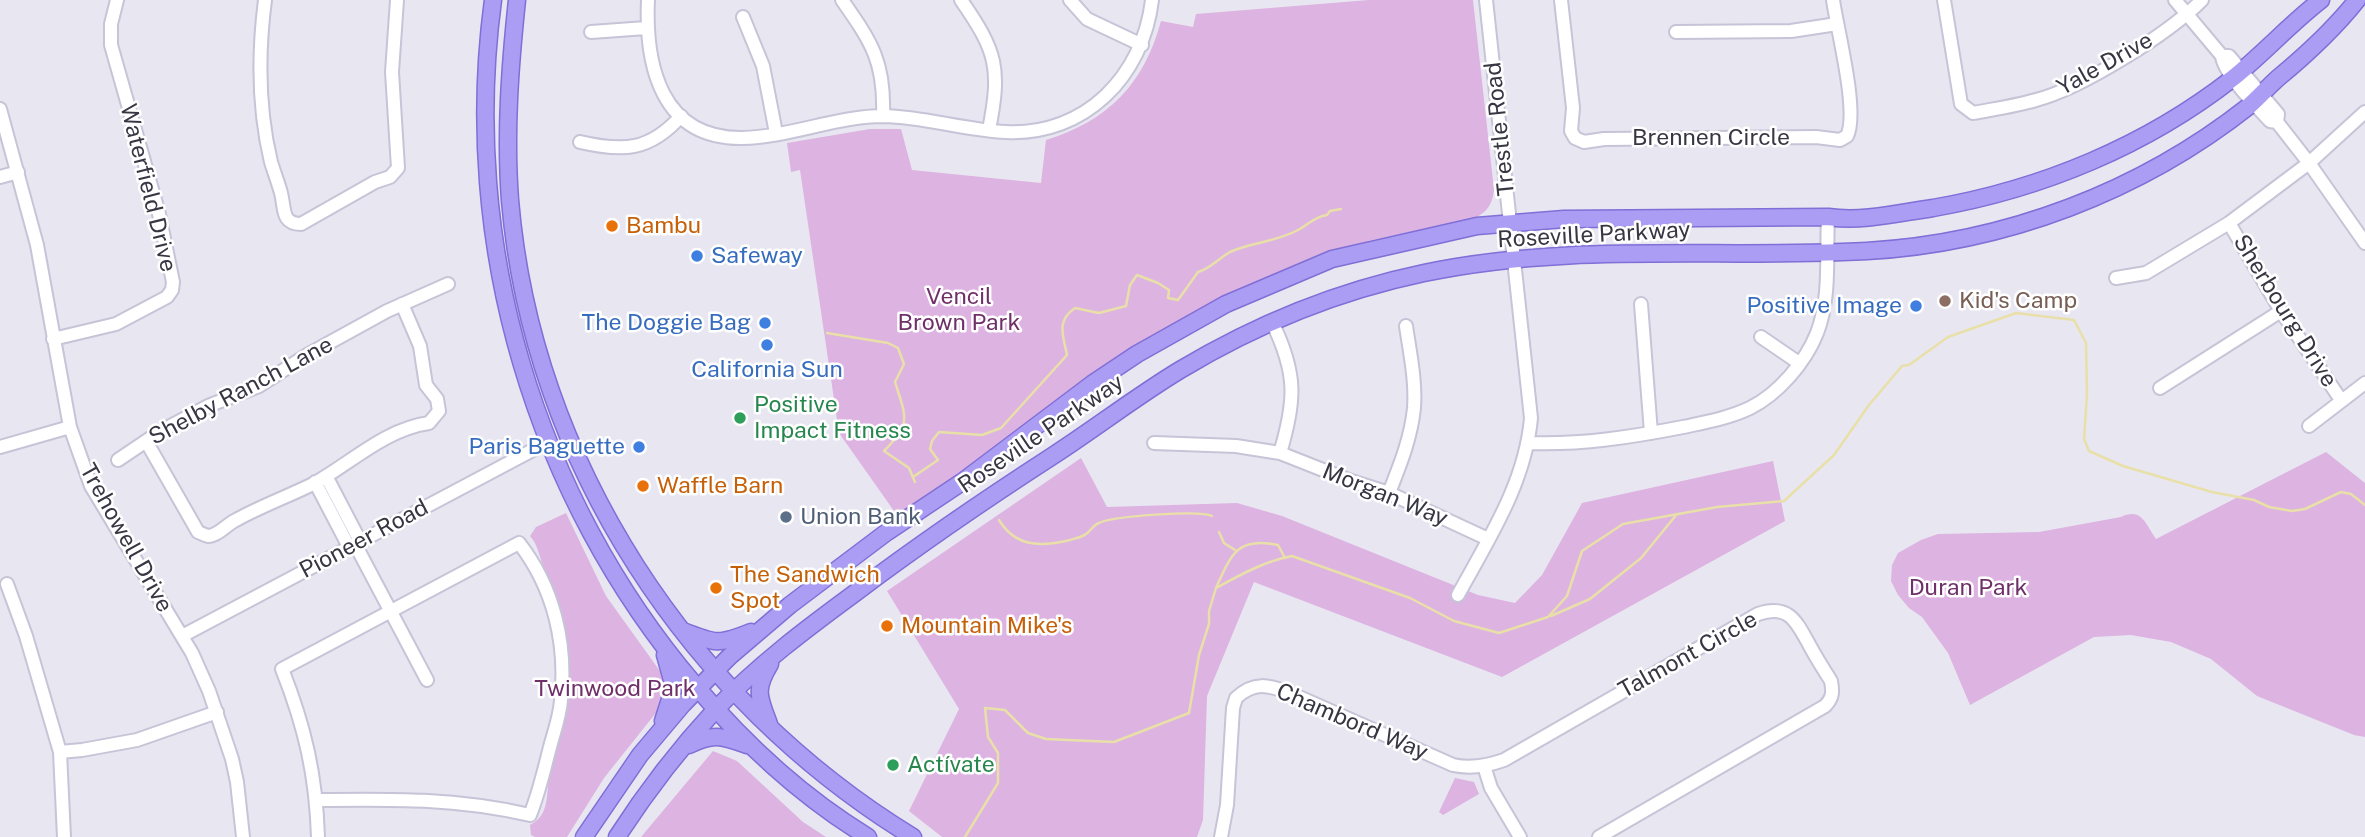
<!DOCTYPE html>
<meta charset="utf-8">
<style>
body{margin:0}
canvas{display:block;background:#e8e6f1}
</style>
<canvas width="2365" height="837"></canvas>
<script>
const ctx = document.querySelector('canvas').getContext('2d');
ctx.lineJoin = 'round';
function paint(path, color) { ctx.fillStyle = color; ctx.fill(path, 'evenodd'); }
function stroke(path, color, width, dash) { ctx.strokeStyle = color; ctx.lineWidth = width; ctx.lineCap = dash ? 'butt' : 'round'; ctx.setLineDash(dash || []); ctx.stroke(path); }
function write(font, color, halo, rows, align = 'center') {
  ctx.font = font + ' "Public Sans",sans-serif'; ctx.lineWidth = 5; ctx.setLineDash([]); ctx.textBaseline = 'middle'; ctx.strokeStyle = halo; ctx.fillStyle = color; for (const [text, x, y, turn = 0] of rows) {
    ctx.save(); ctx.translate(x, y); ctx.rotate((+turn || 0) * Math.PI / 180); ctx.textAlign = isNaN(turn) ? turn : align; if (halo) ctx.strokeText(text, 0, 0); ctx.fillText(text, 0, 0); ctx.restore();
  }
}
paint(new Path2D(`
 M1369 0H1473L1494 190C1492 205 1488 211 1475 218L1368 241 1236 297 899 518 839 433 800 170 791 172 787 143 870 129H901L912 170 1041 183 1046 140C1108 121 1144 84 1161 21L1193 27 1196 14Z
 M2326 452 2365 483V737L2354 735 2257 696 2211 659 2171 642 2131 635 2094 637 1970 705 1948 653 1922 617 1909 608 1898 595 1891 581 1892 565 1898 553 1921 540 1938 534 2039 532 2121 517C2142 507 2146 525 2156 539Z
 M1081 458 1107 507 1237 503 1282 516 1478 595 1515 603 1542 575 1582 503 1773 461 1785 521 1502 677 1254 582 1207 696 1203 820 1197 837H942L909 811 959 709 887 591Z
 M566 513 606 596 665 678 667 691 663 704 604 778 567 837H535L531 835 530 825C551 814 545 795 550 774 569 696 582 646 545 570 539 558 539 546 530 536L536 527Z
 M713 751 737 761 803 822 826 837H641Z
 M1455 778 1474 782 1479 794 1443 815 1439 812Z`), '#ddb3e1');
stroke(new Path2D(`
 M827 333 888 343 898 348 904 364 895 382C906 417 912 423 884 451L909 468 915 482
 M913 477 938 460 930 449 932 441 939 432 982 435 1001 428 1067 355C1063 335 1056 321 1075 308L1099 313 1126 306 1130 285 1137 275 1158 283 1169 290 1168 298 1178 300 1198 272C1210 269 1219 258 1230 252 1251 242 1277 242 1298 230 1309 224 1314 217 1327 215L1330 211 1341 209
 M999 520C1015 546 1038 547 1066 541 1072 539 1081 538 1086 534 1091 531 1093 525 1099 523 1112 516 1200 510 1212 516
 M1219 532 1224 543 1235 550
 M1216 588C1231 555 1237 536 1278 545L1285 558
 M1551 616 1590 599 1641 558 1677 514
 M965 837 998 783V753L988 737 985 708 1005 710 1028 733 1046 739 1114 742 1189 713 1199 655 1209 624V611L1216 588C1240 575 1265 561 1292 556L1410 598 1454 621 1499 633 1548 617 1567 596 1582 551 1623 524 1717 507 1784 501 1834 455 1869 405 1902 366 1909 365 1948 337 2016 313 2074 320 2086 343 2087 394 2084 439 2089 451 2123 466 2212 492 2254 500 2269 507 2292 511 2305 509 2341 492 2351 494 2365 505`), '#e8e0a8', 2.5);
const minor = new Path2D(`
 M265 0C258 54 258 108 271 162 274 172 278 182 281 193 285 208 281 224 301 224L375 182 390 177 398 168 392 72 397 0
 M648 0C645 65 661 139 742 138 790 137 837 116 884 116 925 117 965 130 1006 132 1085 136 1143 76 1152 0
 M842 0C872 43 885 62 883 116
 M961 0C997 52 1001 68 989 130
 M1070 0 1087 19 1142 45
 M1561 0 1573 108 1571 131 1575 138 1584 142 1604 139 1816 137 1840 140 1847 136C1859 112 1837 29 1833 0
 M1944 0 1961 104 1973 113C1994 109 2016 106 2036 100 2082 88 2168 34 2202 0
 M2175 0 2222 56C2223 73 2258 108 2270 121L2277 122
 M743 17 763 66 776 133
 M591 32 646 28
 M1676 32 1791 31 1837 24
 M2222 56H2229L2278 114 2277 122 2309 163 2365 243
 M0 109 37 245 70 427 91 486 192 653 209 691 232 759 237 782 243 837
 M580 142C623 152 650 151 681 116
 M0 177 18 172
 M2229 223 2281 311 2341 400
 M2116 278 2146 273 2229 223 2309 163 2365 112
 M1641 304 1651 433
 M1272 322C1297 373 1296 400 1280 453
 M1761 337 1799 363
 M53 339 116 324 167 297 172 290 173 282 159 214 111 45V24L117 0
 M2160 388 2281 311
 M2309 426 2365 383
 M146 441 198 532C201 533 204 535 208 536 218 536 227 524 236 520 261 506 289 496 315 483 352 462 386 429 429 423L439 411 437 399 426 385 420 346 402 304
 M1154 443 1236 446 1280 453 1351 481 1389 493 1488 539
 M1529 443C1581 445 1632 437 1683 427 1706 422 1729 418 1750 408 1778 394 1805 363 1817 333 1831 297 1826 255 1828 217
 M0 447 70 427
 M118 460 161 431 208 406 259 386 307 355 387 311 448 284
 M326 476 360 541
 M315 482 349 547
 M1389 493C1400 465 1411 438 1414 408 1416 381 1410 353 1406 326
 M355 544 427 680
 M7 584 26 636 60 752 64 837
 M1458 595C1489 538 1525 484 1531 418L1486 0
 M182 636 548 442
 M60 752 82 750 137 740 217 712
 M1484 766 1491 788 1520 837
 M317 800C392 799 456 798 530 815 539 793 544 770 550 747 554 732 560 716 561 700 567 644 554 588 519 543L282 669C305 727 316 775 318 837
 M1221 837 1227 805 1233 708 1236 698C1254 681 1268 685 1290 693L1453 765C1471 769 1487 766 1504 760L1758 614C1790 603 1797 623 1811 648 1817 659 1824 670 1831 681 1833 692 1833 698 1825 706L1599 837`);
const major = new Path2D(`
 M493 0C460 244 535 497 694 684 743 742 802 797 868 837
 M517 0C510 66 505 133 510 200 532 462 690 701 913 837
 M683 631C716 644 719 645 751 632
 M663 721 674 687 665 655
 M769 724C759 697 754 690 770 664
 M689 745C714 733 721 736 747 745
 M584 837 640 755 683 704 729 657 790 605 887 532 962 482 1092 384 1137 354 1226 304 1332 259 1477 226 1564 219 1828 217C1863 222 1898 213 1933 208 2042 189 2146 146 2233 78 2264 53 2290 24 2321 0
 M617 837C646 792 679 749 716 709 758 665 806 629 855 593 920 544 986 499 1054 455 1097 427 1137 396 1180 370 1255 325 1338 291 1424 273 1570 242 1719 259 1867 251 2005 243 2140 192 2249 106 2259 97 2268 87 2278 78 2307 54 2334 29 2357 0`);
stroke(minor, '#c6c4d7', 16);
stroke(major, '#7f6fd7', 19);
stroke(minor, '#fff', 12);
stroke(major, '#ac9df4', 16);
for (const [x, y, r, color] of [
 [612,226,7,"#e8710a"],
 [697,256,7,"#3f7fe0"],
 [1945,301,7,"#8d6e63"],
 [1916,306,7,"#3f7fe0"],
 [765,323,7,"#3f7fe0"],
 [767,345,7,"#3f7fe0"],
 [740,418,7,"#2e9e5b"],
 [639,447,7,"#3f7fe0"],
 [643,486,7,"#e8710a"],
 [786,517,7,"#5c6f8a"],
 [716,588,7,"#e8710a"],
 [887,626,7,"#e8710a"],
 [893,765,7,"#2e9e5b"]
]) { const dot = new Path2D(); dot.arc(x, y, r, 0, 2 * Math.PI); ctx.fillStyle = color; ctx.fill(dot); stroke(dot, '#fff', 2.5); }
write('23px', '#373643', '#fff', [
 ["Yale Drive",2105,64,-29],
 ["Trestle Road",1500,129,-96],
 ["Brennen Circle",1711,138],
 ["Waterfield Drive",148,188,76],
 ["Roseville Parkway",1594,235,-3],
 ["Sherbourg Drive",2285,311,58],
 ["Shelby Ranch Lane",241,391,-28],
 ["Roseville Parkway",1041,434,-34],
 ["Morgan Way",1385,495,22],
 ["Trehowell Drive",126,538,61],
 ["Pioneer Road",364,539,-28],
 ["Talmont Circle",1688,655,-29],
 ["Chambord Way",1352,722,23]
]);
write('23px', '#c56008', '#fff', [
 ["Bambu",626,226],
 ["Waffle Barn",657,486],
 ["The Sandwich",730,575],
 ["Spot",730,601],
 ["Mountain Mike's",901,626]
], 'left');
write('23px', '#366cbe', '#fff', [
 ["Safeway",711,256,"left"],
 ["Positive Image",1902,306],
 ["The Doggie Bag",751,323],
 ["California Sun",767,370,"center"],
 ["Paris Baguette",625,447]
], 'right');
write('23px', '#6f3069', '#fff', [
 ["Vencil",959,297],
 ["Brown Park",959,323],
 ["Duran Park",1968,588],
 ["Twinwood Park",615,689]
]);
write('23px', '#785e54', '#fff', [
 ["Kid's Camp",1959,301]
], 'left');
write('23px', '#27864d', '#fff', [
 ["Positive",754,405],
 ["Impact Fitness",754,431],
 ["Actívate",907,765]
], 'left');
write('23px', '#4e5e75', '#fff', [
 ["Union Bank",800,517]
], 'left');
</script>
